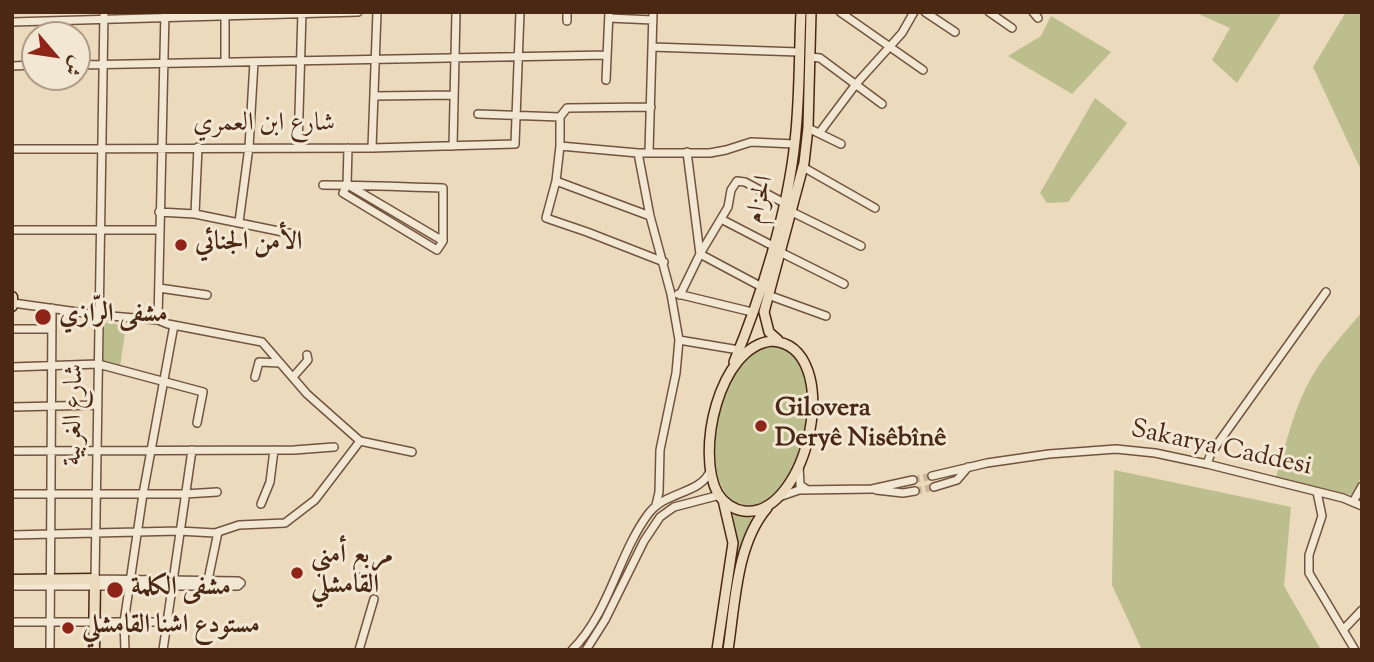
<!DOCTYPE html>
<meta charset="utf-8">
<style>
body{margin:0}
#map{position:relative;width:1374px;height:662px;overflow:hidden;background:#ebdabc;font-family:"Sorts Mill Goudy",Amiri,serif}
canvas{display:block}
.frame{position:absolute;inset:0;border:14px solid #4a2814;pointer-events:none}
.north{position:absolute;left:21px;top:21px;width:70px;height:70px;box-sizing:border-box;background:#f2e7d3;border:2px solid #af9b87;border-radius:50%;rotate:119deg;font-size:19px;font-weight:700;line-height:28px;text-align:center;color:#4a2814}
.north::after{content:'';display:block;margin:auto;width:24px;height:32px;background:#8f2418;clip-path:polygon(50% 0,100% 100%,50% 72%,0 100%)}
</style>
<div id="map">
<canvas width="1374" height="662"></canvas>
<div class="frame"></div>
<div class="north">ش</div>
</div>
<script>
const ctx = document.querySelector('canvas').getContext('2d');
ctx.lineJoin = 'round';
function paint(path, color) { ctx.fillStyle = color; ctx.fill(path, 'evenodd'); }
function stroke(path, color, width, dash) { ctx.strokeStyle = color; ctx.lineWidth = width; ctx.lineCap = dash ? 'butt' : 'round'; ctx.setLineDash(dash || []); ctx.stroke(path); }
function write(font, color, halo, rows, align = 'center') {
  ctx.font = font + ' "Sorts Mill Goudy",Amiri,serif'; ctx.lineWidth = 6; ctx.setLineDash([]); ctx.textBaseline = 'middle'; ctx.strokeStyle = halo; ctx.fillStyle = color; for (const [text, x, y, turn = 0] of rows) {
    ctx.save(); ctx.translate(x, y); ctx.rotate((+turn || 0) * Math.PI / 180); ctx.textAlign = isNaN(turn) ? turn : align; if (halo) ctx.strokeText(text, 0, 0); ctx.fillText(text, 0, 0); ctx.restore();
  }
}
paint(new Path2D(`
 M1194 12H1282L1237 83 1212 60 1230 28Z
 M1346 12H1362V172L1313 67Z
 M1051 16 1111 52 1072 94 1008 56 1041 36Z
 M1095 98 1127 123 1068 202 1047 203 1040 193Z
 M1362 312V476L1351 495 1276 477C1286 444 1294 408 1311 378 1325 354 1344 333 1362 312Z
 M104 322 126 326 120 367 103 361Z
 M770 346C838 347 802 514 744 505 707 499 714 432 721 406 727 388 737 369 751 356 756 351 762 349 770 346Z
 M1114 470 1291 507 1284 586 1321 650H1142L1112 585Z
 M736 514 750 515 753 520 741 549 725 650H722L737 547 733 516Z`), '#bcbe8d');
stroke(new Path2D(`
 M913 480 932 476
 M915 491 934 487`), '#cbb69a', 7, [7, 3.5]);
const minor = new Path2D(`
 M840 12 923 70
 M925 12 955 32
 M989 12 1012 28
 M1033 12 1038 18
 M225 15V62
 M609 18 653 20
 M567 21V12
 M12 22 358 12
 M652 47 799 52
 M810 57 820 58 882 104
 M77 65 607 55
 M12 66 35 65
 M606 80 609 12
 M374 96 454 95
 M478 114 560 117V146L638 153H710L726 150 751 142 795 144
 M560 117 567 108 651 107
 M808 128 841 144
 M820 132 856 84 902 33 914 12
 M453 146 456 12
 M560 146 556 181 546 218 587 232 664 262
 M298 147 302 12
 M372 148 377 12
 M12 149 372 148 515 144 520 12
 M649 152 653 12
 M687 152 700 254 760 286
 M638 153 650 216 671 294 679 340 676 373 660 450 659 492 656 505
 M803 167 875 208
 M556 181 650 216
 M323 185C363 185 403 187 443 188V241L437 250 343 193 347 185 348 148
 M348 185 443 241
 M790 211 861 246
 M159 212 195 214 293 234
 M195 214 198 147
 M721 219 773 246
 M239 222 249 147 254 62
 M12 230H159
 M780 252 844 284
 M159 288 207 295
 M678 294 752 312
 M680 295 700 254 728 207 731 190 737 181 745 182 784 203
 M768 295 826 316
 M13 303 99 315 158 320 168 324 262 342 307 394 360 441
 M158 320 165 12
 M12 329H52
 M679 340 739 350
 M12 367 98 364 203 392 197 423
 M255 377 259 362 280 363
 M293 377 308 360 307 355
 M12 407 98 405
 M12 451 294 450 334 447
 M1207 464 1211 453 1326 292
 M799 466 800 485 806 489
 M932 476 987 463 1049 454 1116 449 1155 453 1207 464 1343 498 1362 506
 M934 487 957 480 968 467
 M876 490 903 493 915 491
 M1317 492 1322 516 1309 555V573L1355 650
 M12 494H185L217 492
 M779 497 799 490 872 489 913 480
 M1353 502 1362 486
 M261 504 270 482 274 450
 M12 535 179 531 215 533 239 525 285 523 315 500 360 441 412 452
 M208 580 218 532
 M12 586H238L241 583 238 581 95 579 104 12
 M12 622H168
 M1344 629 1362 610
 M50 650 52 308
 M125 650 124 622 143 494 174 325
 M163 650 192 450
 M359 650 374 599
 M572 650C610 612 618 554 649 513 666 491 701 494 710 471
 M586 650 605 620 644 541 660 517 674 507 720 495`);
const major = new Path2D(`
 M778 340 769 332 764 312 804 163 808 128 811 12
 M772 341C846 346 808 519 744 511 734 510 724 503 718 494 695 453 719 346 772 341Z
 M734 362C761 297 788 211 795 141 800 98 799 55 801 12
 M717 650 733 543 723 500
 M728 650C735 605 736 544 767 508`);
const highway = new Path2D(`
 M12 297V306
 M12 580 95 579 94 650`);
stroke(minor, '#72543e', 10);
stroke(major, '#4a2814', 12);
stroke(highway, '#4a2814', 13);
stroke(minor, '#f2e7d3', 7);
stroke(major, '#ebdabc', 9);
stroke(highway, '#ebdabc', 10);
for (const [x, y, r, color] of [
 [181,245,7,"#8f2418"],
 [43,317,9,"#8f2418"],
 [761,426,7,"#8f2418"],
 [297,573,7,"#8f2418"],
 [115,590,9,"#8f2418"],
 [68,628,7,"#8f2418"]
]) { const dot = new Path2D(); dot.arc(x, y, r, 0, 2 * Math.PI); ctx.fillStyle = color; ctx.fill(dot); stroke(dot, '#f2e7d3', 2.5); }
write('26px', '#4a2814', '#f2e7d3', [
 ["شارع ابن العمري",264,126],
 ["الحزام",762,200,-77],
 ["شارع الغربية",76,415,-89],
 ["Sakarya Caddesi",1221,450,12]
]);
write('bold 26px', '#4a2814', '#f2e7d3', [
 ["الأمن الجنائي",195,245],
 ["مشفى الرّازي",59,317],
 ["Gilovera",775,411],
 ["Deryê Nisêbînê",775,441],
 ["مربع أمني",311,558],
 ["القامشلي",311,588],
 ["مشفى الكلمة",131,590],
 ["مستودع اشنا القامشلي",82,628]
], 'left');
</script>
